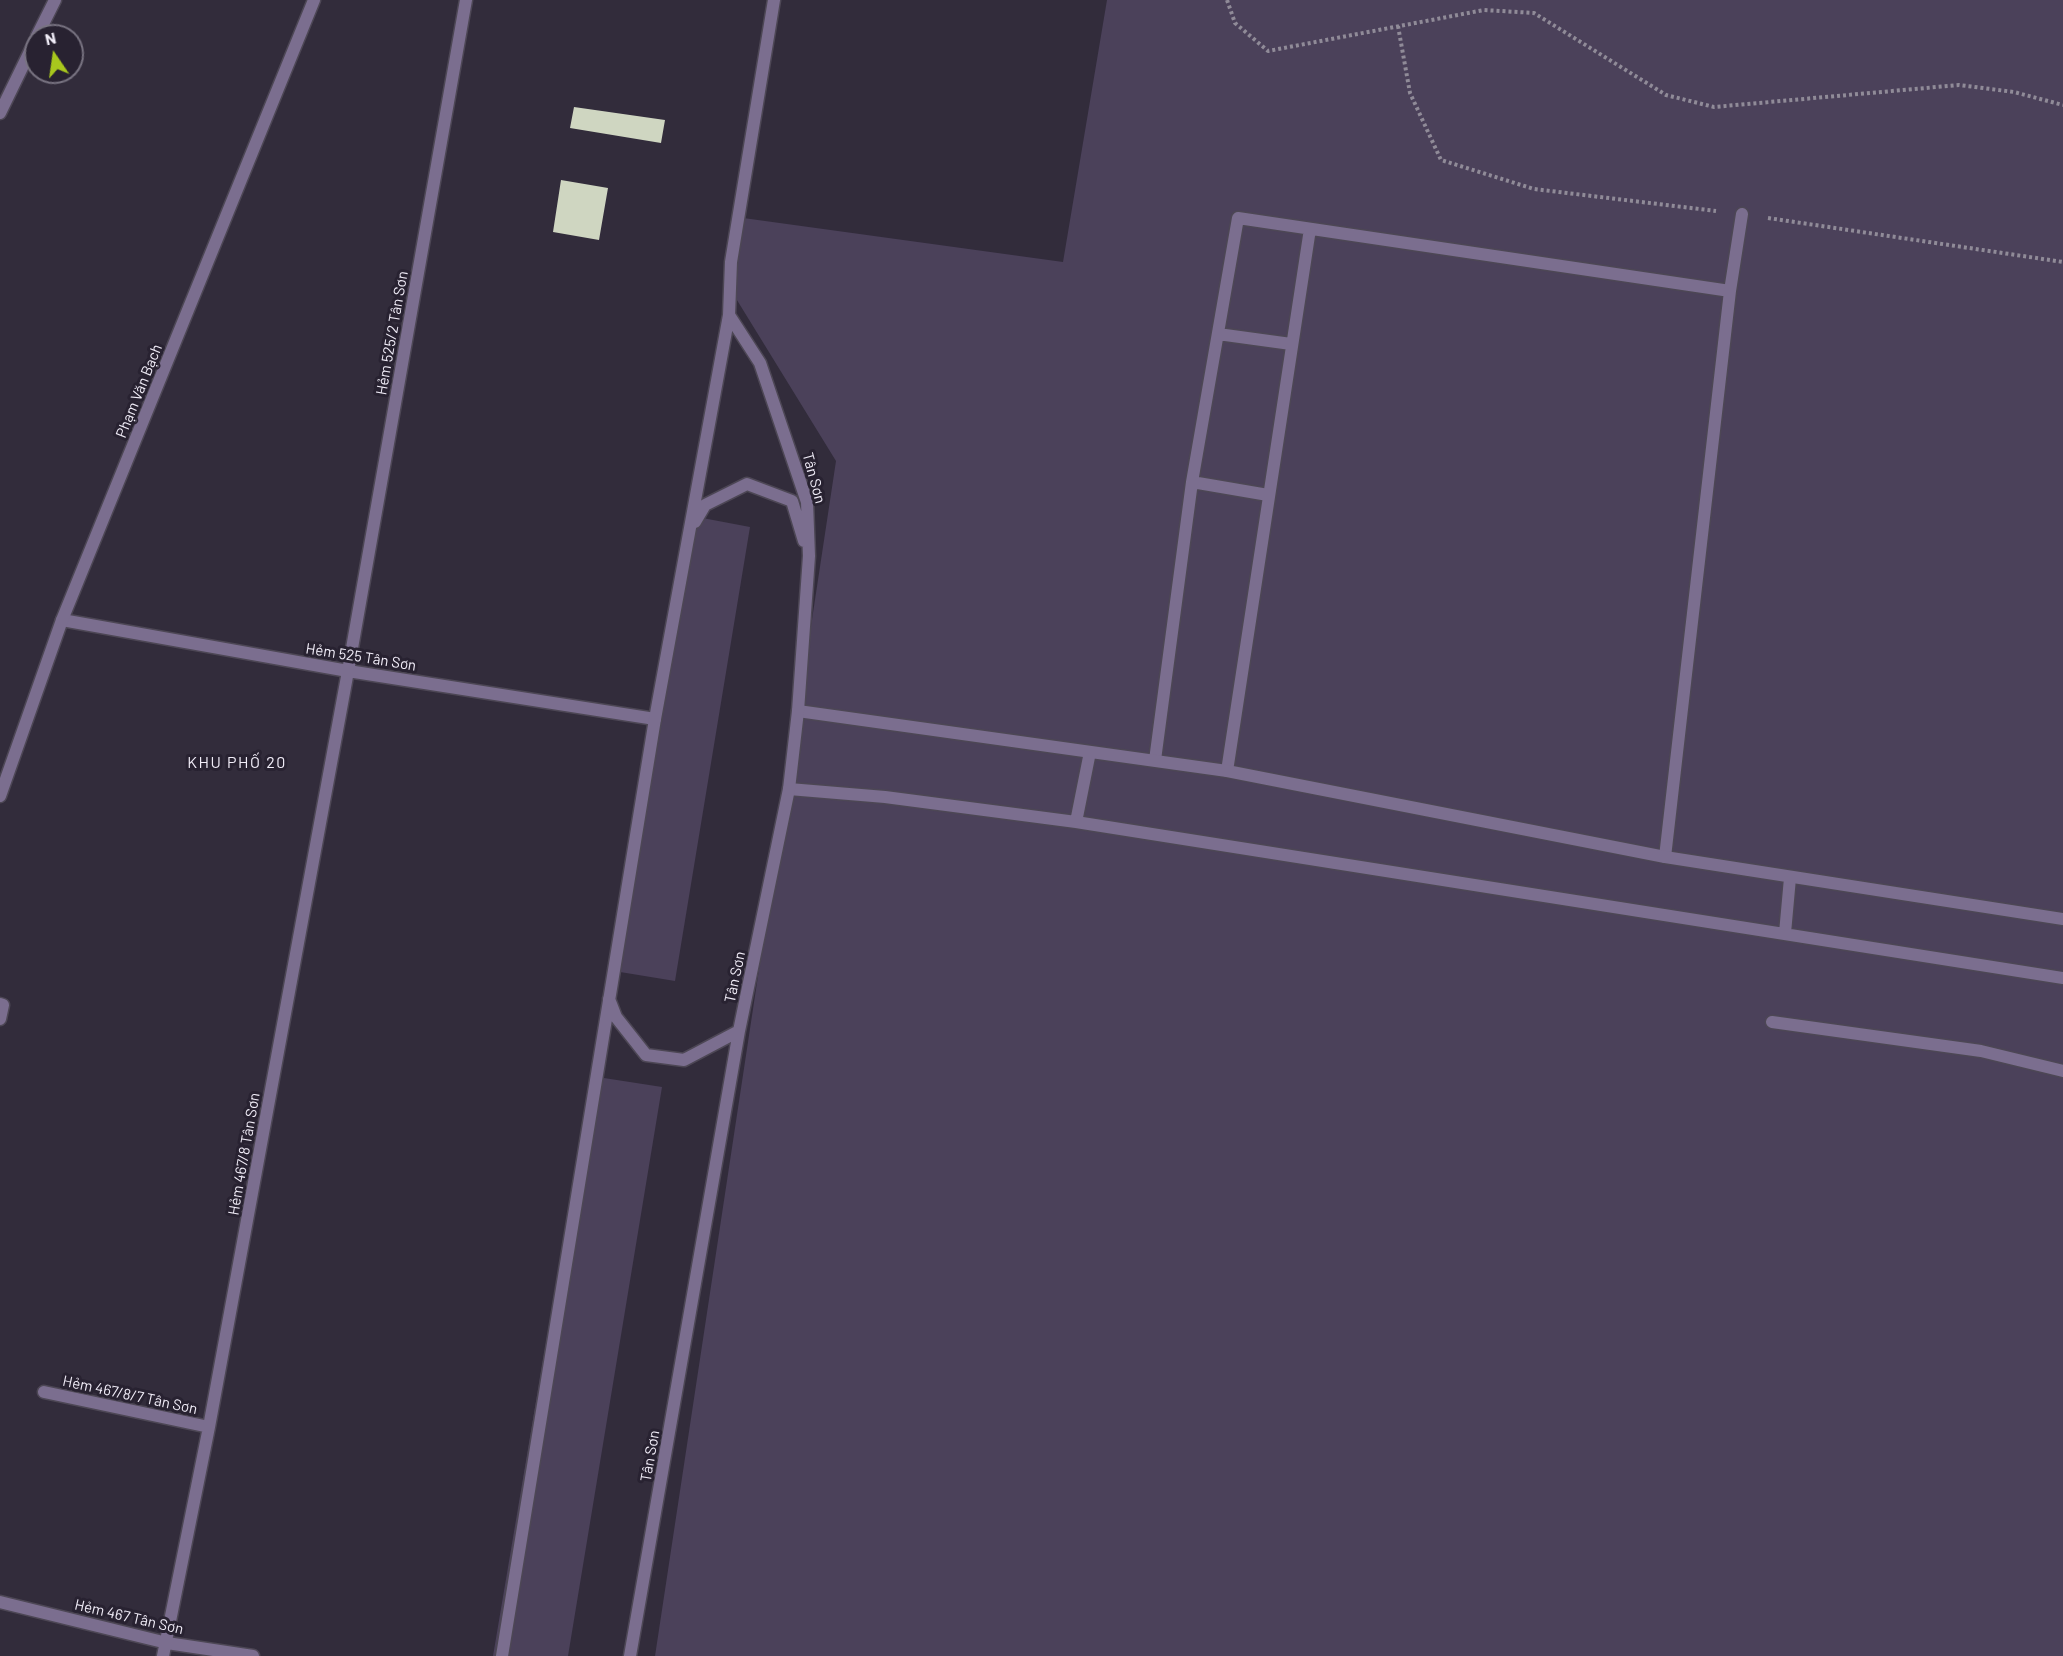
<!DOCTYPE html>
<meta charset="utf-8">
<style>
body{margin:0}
#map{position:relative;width:2063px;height:1656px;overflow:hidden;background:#322c3b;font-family:Barlow,sans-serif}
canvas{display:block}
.north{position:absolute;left:24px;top:24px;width:60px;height:60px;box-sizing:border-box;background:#282231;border:2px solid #787381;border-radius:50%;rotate:347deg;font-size:16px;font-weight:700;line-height:24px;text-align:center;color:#f1edf8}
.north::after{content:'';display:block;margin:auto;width:21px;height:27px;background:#a8c71d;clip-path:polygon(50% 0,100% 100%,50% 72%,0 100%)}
</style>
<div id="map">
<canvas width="2063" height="1656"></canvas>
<div class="north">N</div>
</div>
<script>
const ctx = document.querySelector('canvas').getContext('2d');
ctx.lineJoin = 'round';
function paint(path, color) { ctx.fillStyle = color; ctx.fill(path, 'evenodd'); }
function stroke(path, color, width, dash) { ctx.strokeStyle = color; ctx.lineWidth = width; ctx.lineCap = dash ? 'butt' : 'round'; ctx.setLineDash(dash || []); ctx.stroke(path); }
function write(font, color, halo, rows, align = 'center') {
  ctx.font = font + ' Barlow,sans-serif'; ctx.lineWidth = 6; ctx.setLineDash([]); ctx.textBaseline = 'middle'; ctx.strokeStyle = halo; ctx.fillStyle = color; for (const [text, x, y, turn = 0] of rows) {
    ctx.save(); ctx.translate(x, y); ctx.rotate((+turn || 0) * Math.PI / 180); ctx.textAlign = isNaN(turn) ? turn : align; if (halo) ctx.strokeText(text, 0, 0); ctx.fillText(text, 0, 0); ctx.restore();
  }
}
paint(new Path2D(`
 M1107 0H2063V1656H655L836 461 724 279 736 217 1063 262Z
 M692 516 750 527 675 981 614 971Z
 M591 1076 662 1087 568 1656H493Z`), '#4b415a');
paint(new Path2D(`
 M574 107 665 120 661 143 570 128Z
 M561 180 608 188 599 240 553 232Z`), '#cfd6c1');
const service = new Path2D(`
 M37 36 55 0
 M0 113 36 39
 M1218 334 1291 344
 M1192 482 1268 495
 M62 620 348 671 655 719
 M1155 760 1192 482 1238 218 1730 291
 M1227 771 1310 229
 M1665 857 1730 291 1742 214
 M0 1004 3 1005 0 1019
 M1772 1022 1981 1051 2063 1071
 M44 1392 209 1427
 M0 1602 167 1643 253 1656
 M163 1656 209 1427 348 671 466 0`);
const minor = new Path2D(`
 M798 711 1227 771 1665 857 2063 919
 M789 789 885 797 1076 822 2063 978
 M1076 822 1090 752
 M1785 933 1790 878`);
const tertiary = new Path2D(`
 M695 522 705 505 747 484 792 501 804 541
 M0 796 62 620 314 0
 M609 999 616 1017 646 1055 684 1060 739 1031
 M502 1656 655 719 729 315 731 262 774 0
 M630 1656 739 1031 789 789 798 711 809 556 807 502 760 363 729 315`);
stroke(service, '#4d4755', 15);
stroke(minor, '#4d4755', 15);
stroke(tertiary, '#4d4755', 15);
stroke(new Path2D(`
 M1227 0 1235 23 1268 51 1484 10 1534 13 1666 95 1714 107 1959 85 2014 92 2063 105
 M1398 26 1410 93 1441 160 1534 189 1716 211
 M1768 218 2063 262`), '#908b98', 4, [3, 3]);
stroke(service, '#7b6e8f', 12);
stroke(minor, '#7b6e8f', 12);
stroke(tertiary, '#7b6e8f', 12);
write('15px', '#f1edf8', '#282231', [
 ["Hẻm 525/2 Tân Sơn",392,333,-80],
 ["Phạm Văn Bạch",139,391,-68],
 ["Tân Sơn",814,478,75],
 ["Hẻm 525 Tân Sơn",361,657,9],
 ["Tân Sơn",735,977,-78],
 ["Hẻm 467/8 Tân Sơn",244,1154,-80],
 ["Hẻm 467/8/7 Tân Sơn",130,1395,12],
 ["Tân Sơn",650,1456,-80],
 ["Hẻm 467 Tân Sơn",129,1617,13]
]);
ctx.letterSpacing = '1.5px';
write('16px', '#f1edf8', '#282231', [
 ["KHU PHỐ 20",237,763]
]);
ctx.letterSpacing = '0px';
</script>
